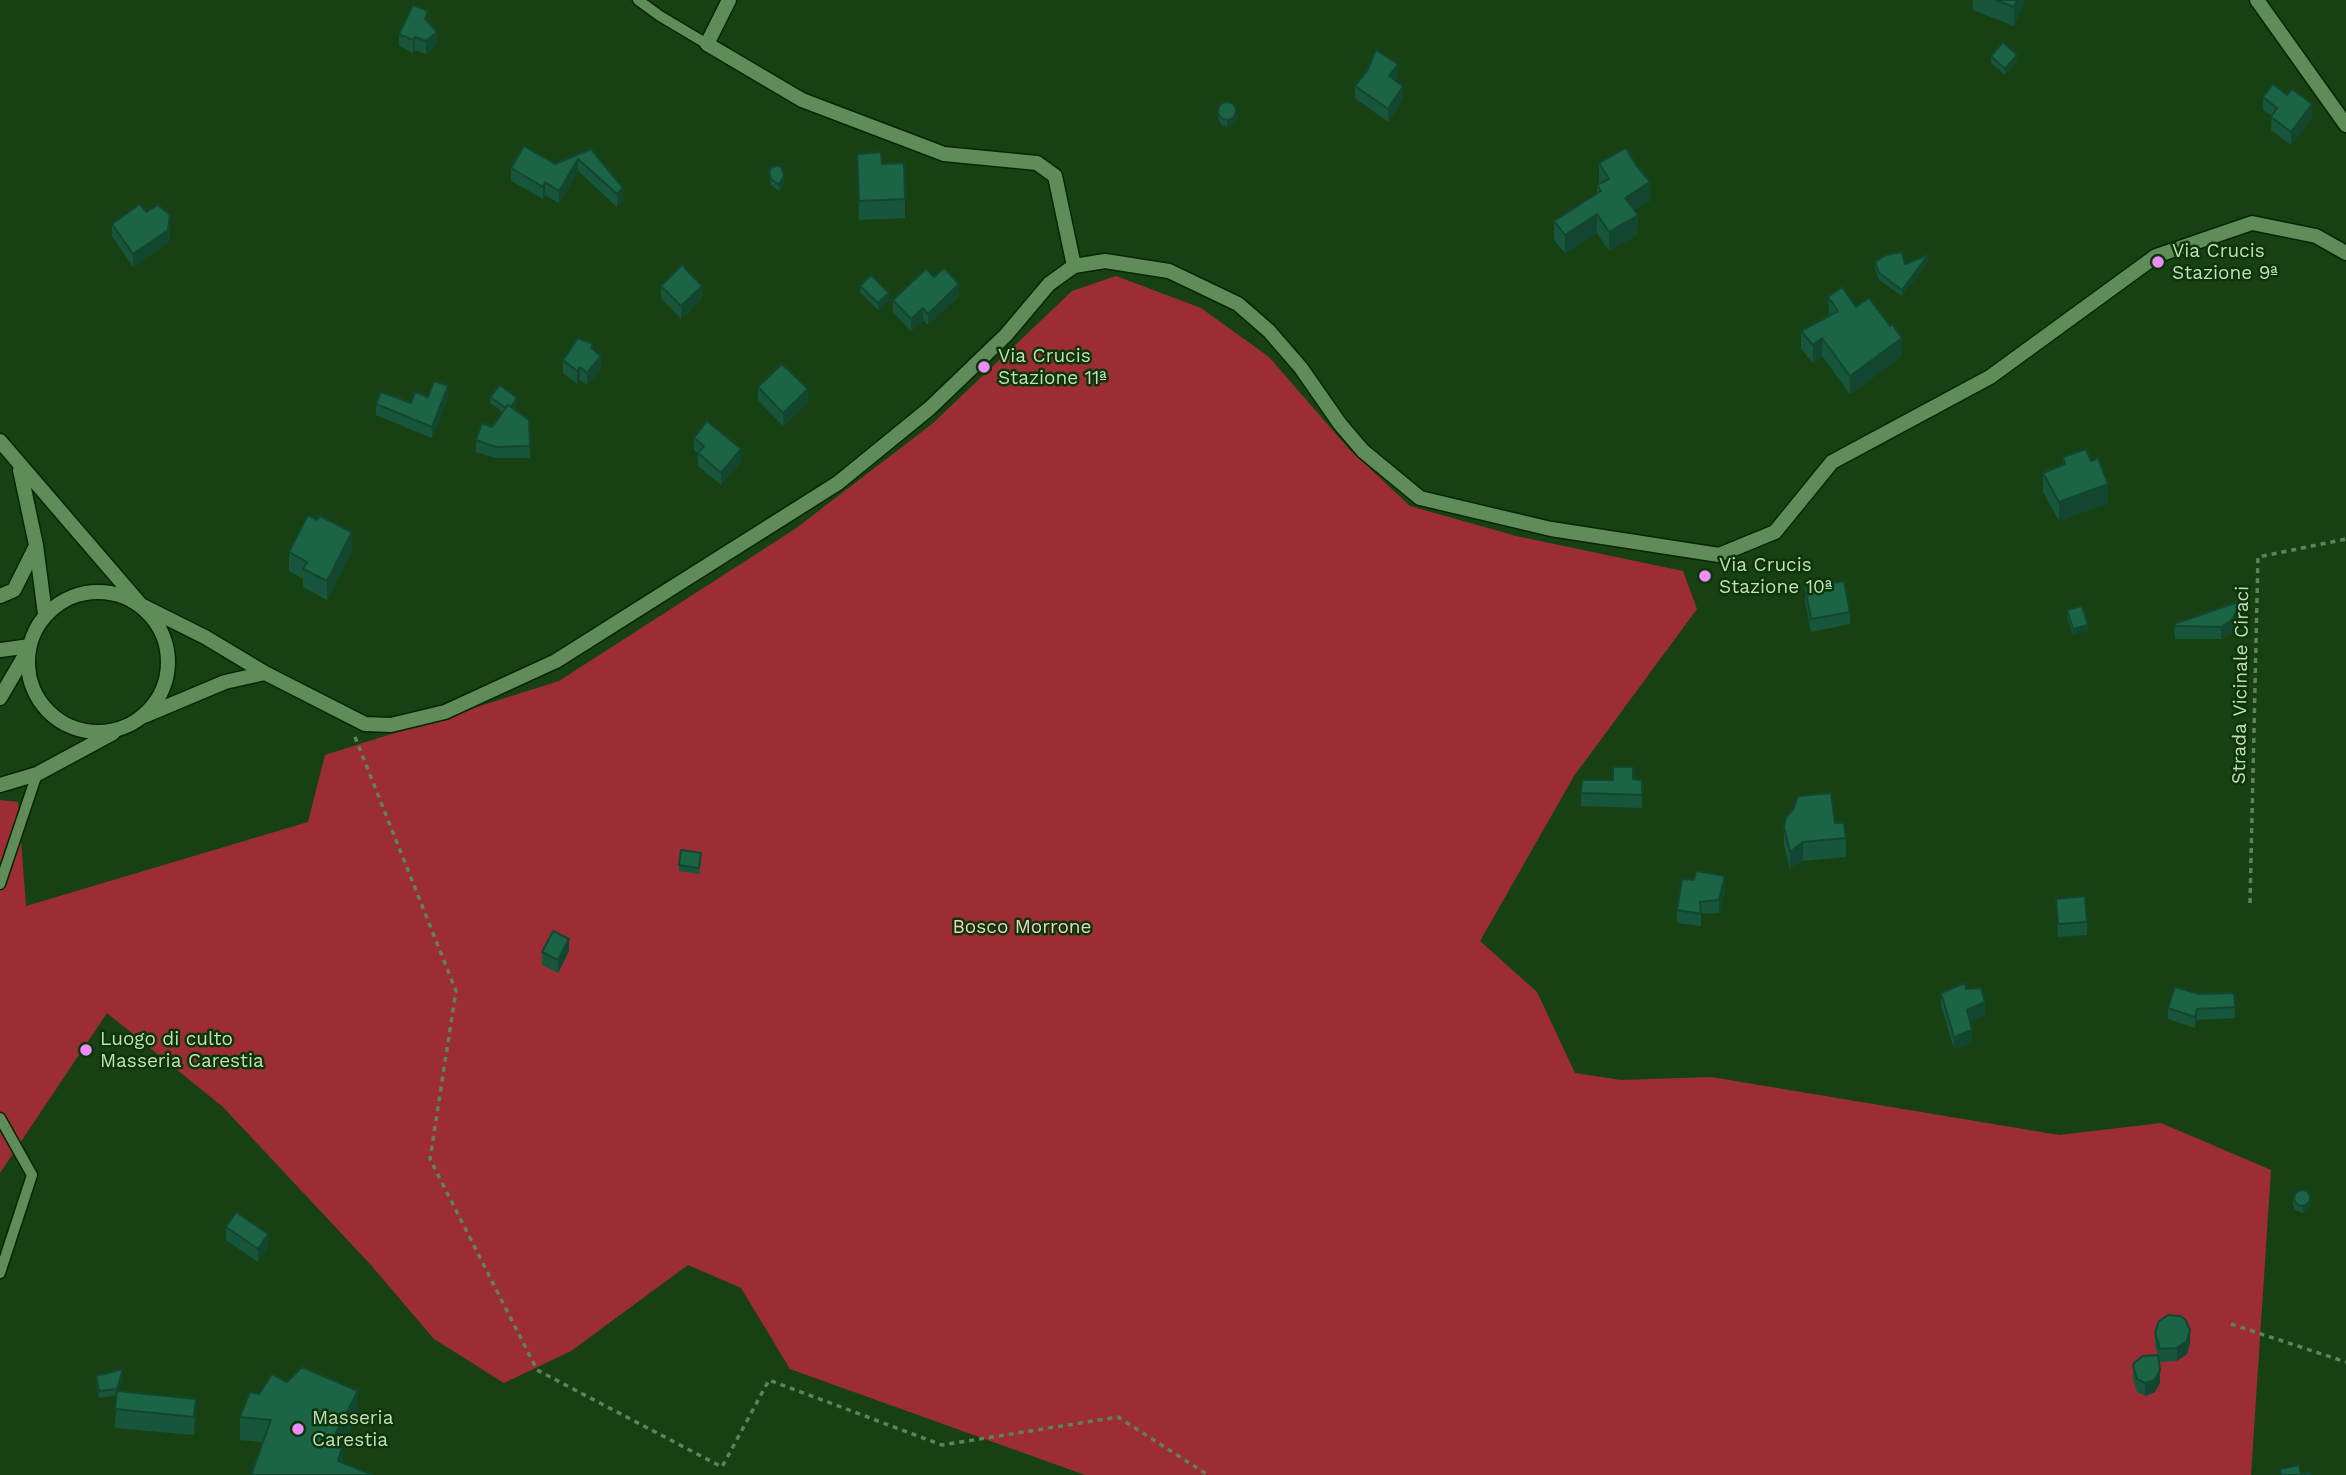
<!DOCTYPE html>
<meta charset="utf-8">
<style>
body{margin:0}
canvas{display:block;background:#184113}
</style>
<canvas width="2346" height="1475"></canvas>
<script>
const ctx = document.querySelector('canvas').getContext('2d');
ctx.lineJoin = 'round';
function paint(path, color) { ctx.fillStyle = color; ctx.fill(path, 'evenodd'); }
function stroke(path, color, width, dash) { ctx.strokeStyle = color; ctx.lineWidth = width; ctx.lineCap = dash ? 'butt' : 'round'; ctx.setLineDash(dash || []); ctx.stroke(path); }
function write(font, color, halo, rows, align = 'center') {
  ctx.font = font + ' "Work Sans",sans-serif'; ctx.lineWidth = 5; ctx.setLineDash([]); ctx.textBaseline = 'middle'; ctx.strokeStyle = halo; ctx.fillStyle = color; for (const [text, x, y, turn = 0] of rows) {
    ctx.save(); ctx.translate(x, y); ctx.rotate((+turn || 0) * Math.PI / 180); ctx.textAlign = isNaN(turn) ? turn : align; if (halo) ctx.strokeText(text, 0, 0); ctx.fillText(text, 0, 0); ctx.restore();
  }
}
paint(new Path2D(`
 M1116 276 1201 308 1269 357 1349 449 1410 506 1516 536 1683 571 1697 609 1574 776 1480 941 1537 992 1575 1073 1621 1080 1711 1077 2059 1135 2161 1123 2271 1170 2251 1475H1085L790 1369 741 1288 688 1265 571 1351 504 1383 434 1339 370 1264 223 1107 107 1013 0 1173V800L18 802 26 906 308 822 325 755 559 681 795 529 932 424 1072 291Z`), '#9c2d34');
const lane = new Path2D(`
 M638 0 660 16 707 44
 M0 884 37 774
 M0 1118 32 1175 0 1273`);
const street = new Path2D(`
 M729 0 707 44 802 100 944 154 1037 163 1055 176 1074 266
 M2257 0 2346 125
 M0 441 141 605 205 637 265 673 365 724 391 725 445 712 556 661 838 483 930 408 1006 335 1049 284 1074 266 1105 261 1169 271 1238 304 1269 331 1301 368 1340 424 1363 451 1420 498 1551 529 1719 555 1775 532 1832 462 1990 377 2156 256 2252 223 2316 236 2346 253
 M20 470 36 545 45 614
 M28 662a70 70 0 1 1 140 0a70 70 0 1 1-140 0Z
 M0 596 14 590 36 546
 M0 650 30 646
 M0 698 28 650
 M144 716 225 682 265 673
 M0 785 37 774 113 733`);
stroke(lane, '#062503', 13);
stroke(street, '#062503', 17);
stroke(new Path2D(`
 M355 737 456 991 430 1159 537 1370 722 1467 769 1380 942 1445 1118 1417 1208 1475
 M2250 903 2258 557 2346 539
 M2231 1324 2346 1362`), '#5f815b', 3.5, [5, 5]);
stroke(lane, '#608c5a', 10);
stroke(street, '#608c5a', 14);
paint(new Path2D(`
 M1973 0H2025L2014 26 1973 10Z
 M428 22 437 44 426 54 415 50 413 53 399 46V34Z
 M1991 56 2017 61 2005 75 1991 63Z
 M1398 77 1395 80 1403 98 1388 122 1355 98V86Z
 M2263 97 2312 117 2291 145 2271 130 2272 116 2263 110Z
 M1218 112 1237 116 1236 122 1227 127 1221 124 1218 118Z
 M591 149 623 200 617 207 578 171 559 203 545 195 543 199 511 181V168L555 164Z
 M857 154 882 164 905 199V218L859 220Z
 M1599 163 1650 201 1634 210 1638 234 1609 251 1597 233 1565 253 1554 240V221L1597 193V185L1600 184 1599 182Z
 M769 172 784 182 779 191 771 185Z
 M146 212 170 227 168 242 133 267 112 236V224Z
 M1928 261 1902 296 1879 280 1875 268V262L1905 264Z
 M934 277 959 296 928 325 923 320 911 331 893 312V300Z
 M661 286 702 299 681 319 661 298Z
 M860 286 889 299 878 310 860 292Z
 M1828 297 1856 307 1902 356 1850 394 1822 356 1813 363 1801 349V331L1829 316Z
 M593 350 601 369 587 385 580 380 577 384 563 373V360Z
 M758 387 808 402 783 426 758 400Z
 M448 397 432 438 376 415V404L411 403Z
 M490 397 517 405 514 409 529 420 530 458H496L476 452V440L492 427 503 412 490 403Z
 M694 438 741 462 721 485 698 466V453L694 450Z
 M2063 457 2108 503 2059 521 2043 492V473L2063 464Z
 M352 551 327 600 303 587V579L289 571V552Z
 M1805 588 1850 612V624L1811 632 1805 601Z
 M2067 610 2088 631 2073 635 2067 617Z
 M2241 614 2232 632 2221 639H2175L2174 624Z
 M1582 780H1642V808L1581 806Z
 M1835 823 1846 838V857L1803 861 1790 870 1784 845V827Z
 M701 860 699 874 679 871V865Z
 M1725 889 1719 913 1701 914V926L1677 923V910Z
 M2056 899 2087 922V935L2058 937Z
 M569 951 558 973 542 965V952Z
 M1966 989 1985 1015 1970 1021 1972 1043 1954 1049 1941 1005V993Z
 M2234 993 2235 1018 2197 1020 2195 1028 2168 1019V1008L2199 994Z
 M2293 1198 2310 1204 2308 1210 2303 1213 2295 1210 2293 1204Z
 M226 1227 268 1247 258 1262 226 1240Z
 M2155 1333 2190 1343 2187 1354 2177 1361 2160 1362 2155 1345Z
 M2133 1366 2160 1383 2155 1392 2145 1396 2137 1392 2133 1379Z
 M96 1376H123L118 1391 196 1399V1418L194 1435 115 1428 117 1395 99 1398 96 1382Z
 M287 1382 358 1415 263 1442 240 1440V1417L259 1394Z`), '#17563c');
paint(new Path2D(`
 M2017 0H2025L2014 26V7Z
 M437 32V44L426 54V41Z
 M415 37V50L413 53V40Z
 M2017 55V61L2005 75V69Z
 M1398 64V77L1389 89V76Z
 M1403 86V98L1388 122V109Z
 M2312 104V117L2291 145V132Z
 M1237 109 1236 122 1227 127V121Z
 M578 159V171L559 203V191Z
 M784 176V182L779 191V185Z
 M545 182V195L543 199V187Z
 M1650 182V201L1625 216V198Z
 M623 188V200L617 207V194Z
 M1597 214V233L1565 253V235Z
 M170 215 168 242 133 267V254Z
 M1638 215V234L1609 251V232Z
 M1928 255V261L1902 296V290Z
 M959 284V296L928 325V314Z
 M702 286V299L681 319V306Z
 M889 293V299L878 310V303Z
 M923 308V320L911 331V319Z
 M1822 338V356L1813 363V345Z
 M1902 338V356L1850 394V376Z
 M601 356V369L587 385V373Z
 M580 367V380L577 384V371Z
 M448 386V397L432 438V427Z
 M808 389V402L783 426V413Z
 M517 398V405L508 416V410Z
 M741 449V462L721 485V473Z
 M2108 484V503L2059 521V502Z
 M352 532V551L327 600V581Z
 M2241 601V614L2232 632 2221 639V627Z
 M2088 625V631L2073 635V629Z
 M1803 842V861L1790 870V852Z
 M1725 876V889L1719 913V900Z
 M569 939V951L558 973V960Z
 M1985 1002V1015L1967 1022V1010Z
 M2197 1009V1020L2195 1028V1017Z
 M1972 1030V1043L1954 1049V1037Z
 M2310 1198V1204L2308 1210 2303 1213V1206Z
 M268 1234V1247L258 1262V1249Z
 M2190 1330V1343L2187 1354 2177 1361V1348Z
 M123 1369V1376L117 1395V1389Z
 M2160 1370V1383L2155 1392 2145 1396V1383Z
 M358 1391V1415L343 1443V1467L340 1475 332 1440Z
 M196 1399V1418L194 1435V1417Z`), '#134631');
const building = new Path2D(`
 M1996 0H2017L2014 7Z
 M413 5 428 11 425 19 437 32 426 41 415 37 413 40 399 34Z
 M2003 42 2017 55 2005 69 1991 56Z
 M1376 50 1398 64 1389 76 1403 86 1388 109 1355 86 1367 71Z
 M2273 84 2287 95 2292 89 2312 104 2291 132 2271 117 2277 108 2263 97Z
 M1218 111a9 9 0 1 1 18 0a9 9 0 1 1-18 0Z
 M524 146 555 164 591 149 623 188 617 194 578 159 559 191 545 182 543 187 511 168Z
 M1626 148 1636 165 1650 182 1625 198 1638 215 1609 232 1597 214 1565 235 1554 221 1601 191 1597 185 1609 179 1599 163Z
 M881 152 882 164 904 163 905 199 859 201 857 154Z
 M778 165 782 168 784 176 779 185 771 179 769 172 771 168Z
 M140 204 146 212 158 205 170 215 168 230 133 254 112 224Z
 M1902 252 1905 264 1928 255 1902 290 1879 273 1875 262 1886 255Z
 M682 265 702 286 681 306 661 286Z
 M944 268 959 284 928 314 923 308 911 319 893 300 926 269 934 277Z
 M871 275 889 293 878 303 860 286Z
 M1842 287 1856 307 1869 298 1890 326 1892 324 1902 338 1850 376 1822 338 1813 345 1801 331 1838 311 1828 297Z
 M578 338 593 344 591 348 601 356 587 373 580 367 577 371 563 360Z
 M782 364 808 389 783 413 758 387Z
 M434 381 448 386 432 427 376 404 381 392 411 403 415 392 428 397Z
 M500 385 517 398 511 407 508 405 506 408 490 397Z
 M508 405 529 420 530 446 496 447 476 440 482 423 492 427Z
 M707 421 741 449 721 473 698 453 704 446 694 438Z
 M2086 449 2091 461 2098 458 2108 484 2059 502 2043 473 2065 464 2063 457Z
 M308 515 317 520 320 516 352 532 327 581 303 569 307 562 289 552Z
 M1844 581 1850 612 1811 619 1805 588Z
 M2241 601 2232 620 2221 627 2175 626 2174 624Z
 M2082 606 2088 625 2073 629 2067 610Z
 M1613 767H1633V779L1642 780V795L1581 793 1582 780H1613Z
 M1831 793 1835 823H1844L1846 838 1803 842 1790 852 1784 827 1786 817 1793 810 1798 796Z
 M681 850 701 853 699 868 679 865Z
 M1696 871 1725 876 1719 900 1700 902 1701 914 1677 910 1682 879 1694 880Z
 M2085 896 2087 922 2058 924 2056 899Z
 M553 931 569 939 558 960 542 952Z
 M1965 983 1966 989 1981 988 1985 1002 1967 1010 1972 1030 1954 1037 1941 993Z
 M2175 987 2199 994 2234 993 2235 1007 2197 1009 2195 1017 2168 1008Z
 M2294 1198a8 8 0 1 1 16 0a8 8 0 1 1-16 0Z
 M236 1212 268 1234 258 1249 226 1227Z
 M2168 1315 2180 1316 2185 1319 2190 1330 2187 1341 2177 1348 2160 1349 2155 1333 2159 1321Z
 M2158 1355 2160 1370 2155 1380 2145 1383 2137 1379 2133 1366 2135 1362 2143 1356Z
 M302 1367 358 1391 332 1440 343 1443 338 1461 373 1475H251L271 1420 240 1417 250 1392 259 1394 272 1374 287 1382Z
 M123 1369 117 1389 99 1391 96 1376Z
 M117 1391 196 1399 194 1417 115 1409Z
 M2299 1465 2301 1474 2310 1472 2311 1475H2281L2280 1469Z`);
paint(building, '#1b6446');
stroke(building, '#134631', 2);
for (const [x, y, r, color] of [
 [2158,262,7,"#eb8dfb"],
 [984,367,7,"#eb8dfb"],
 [1705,576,7,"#eb8dfb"],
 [86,1050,7,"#eb8dfb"],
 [298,1429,7,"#eb8dfb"]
]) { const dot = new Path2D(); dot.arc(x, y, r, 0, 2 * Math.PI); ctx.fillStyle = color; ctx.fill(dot); stroke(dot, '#0c3607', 2.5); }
write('19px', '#c5dcc2', '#0c3607', [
 ["Via Crucis",2172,251],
 ["Stazione 9ª",2172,273],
 ["Via Crucis",998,356],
 ["Stazione 11ª",998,378],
 ["Via Crucis",1719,565],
 ["Stazione 10ª",1719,587],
 ["Luogo di culto",100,1039],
 ["Masseria Carestia",100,1061],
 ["Masseria",312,1418],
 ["Carestia",312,1440]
], 'left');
write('19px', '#c5dcc2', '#0c3607', [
 ["Strada Vicinale Ciraci",2241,685,-89]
]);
write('19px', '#edcdcc', '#0c3607', [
 ["Bosco Morrone",1022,927]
]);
</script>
